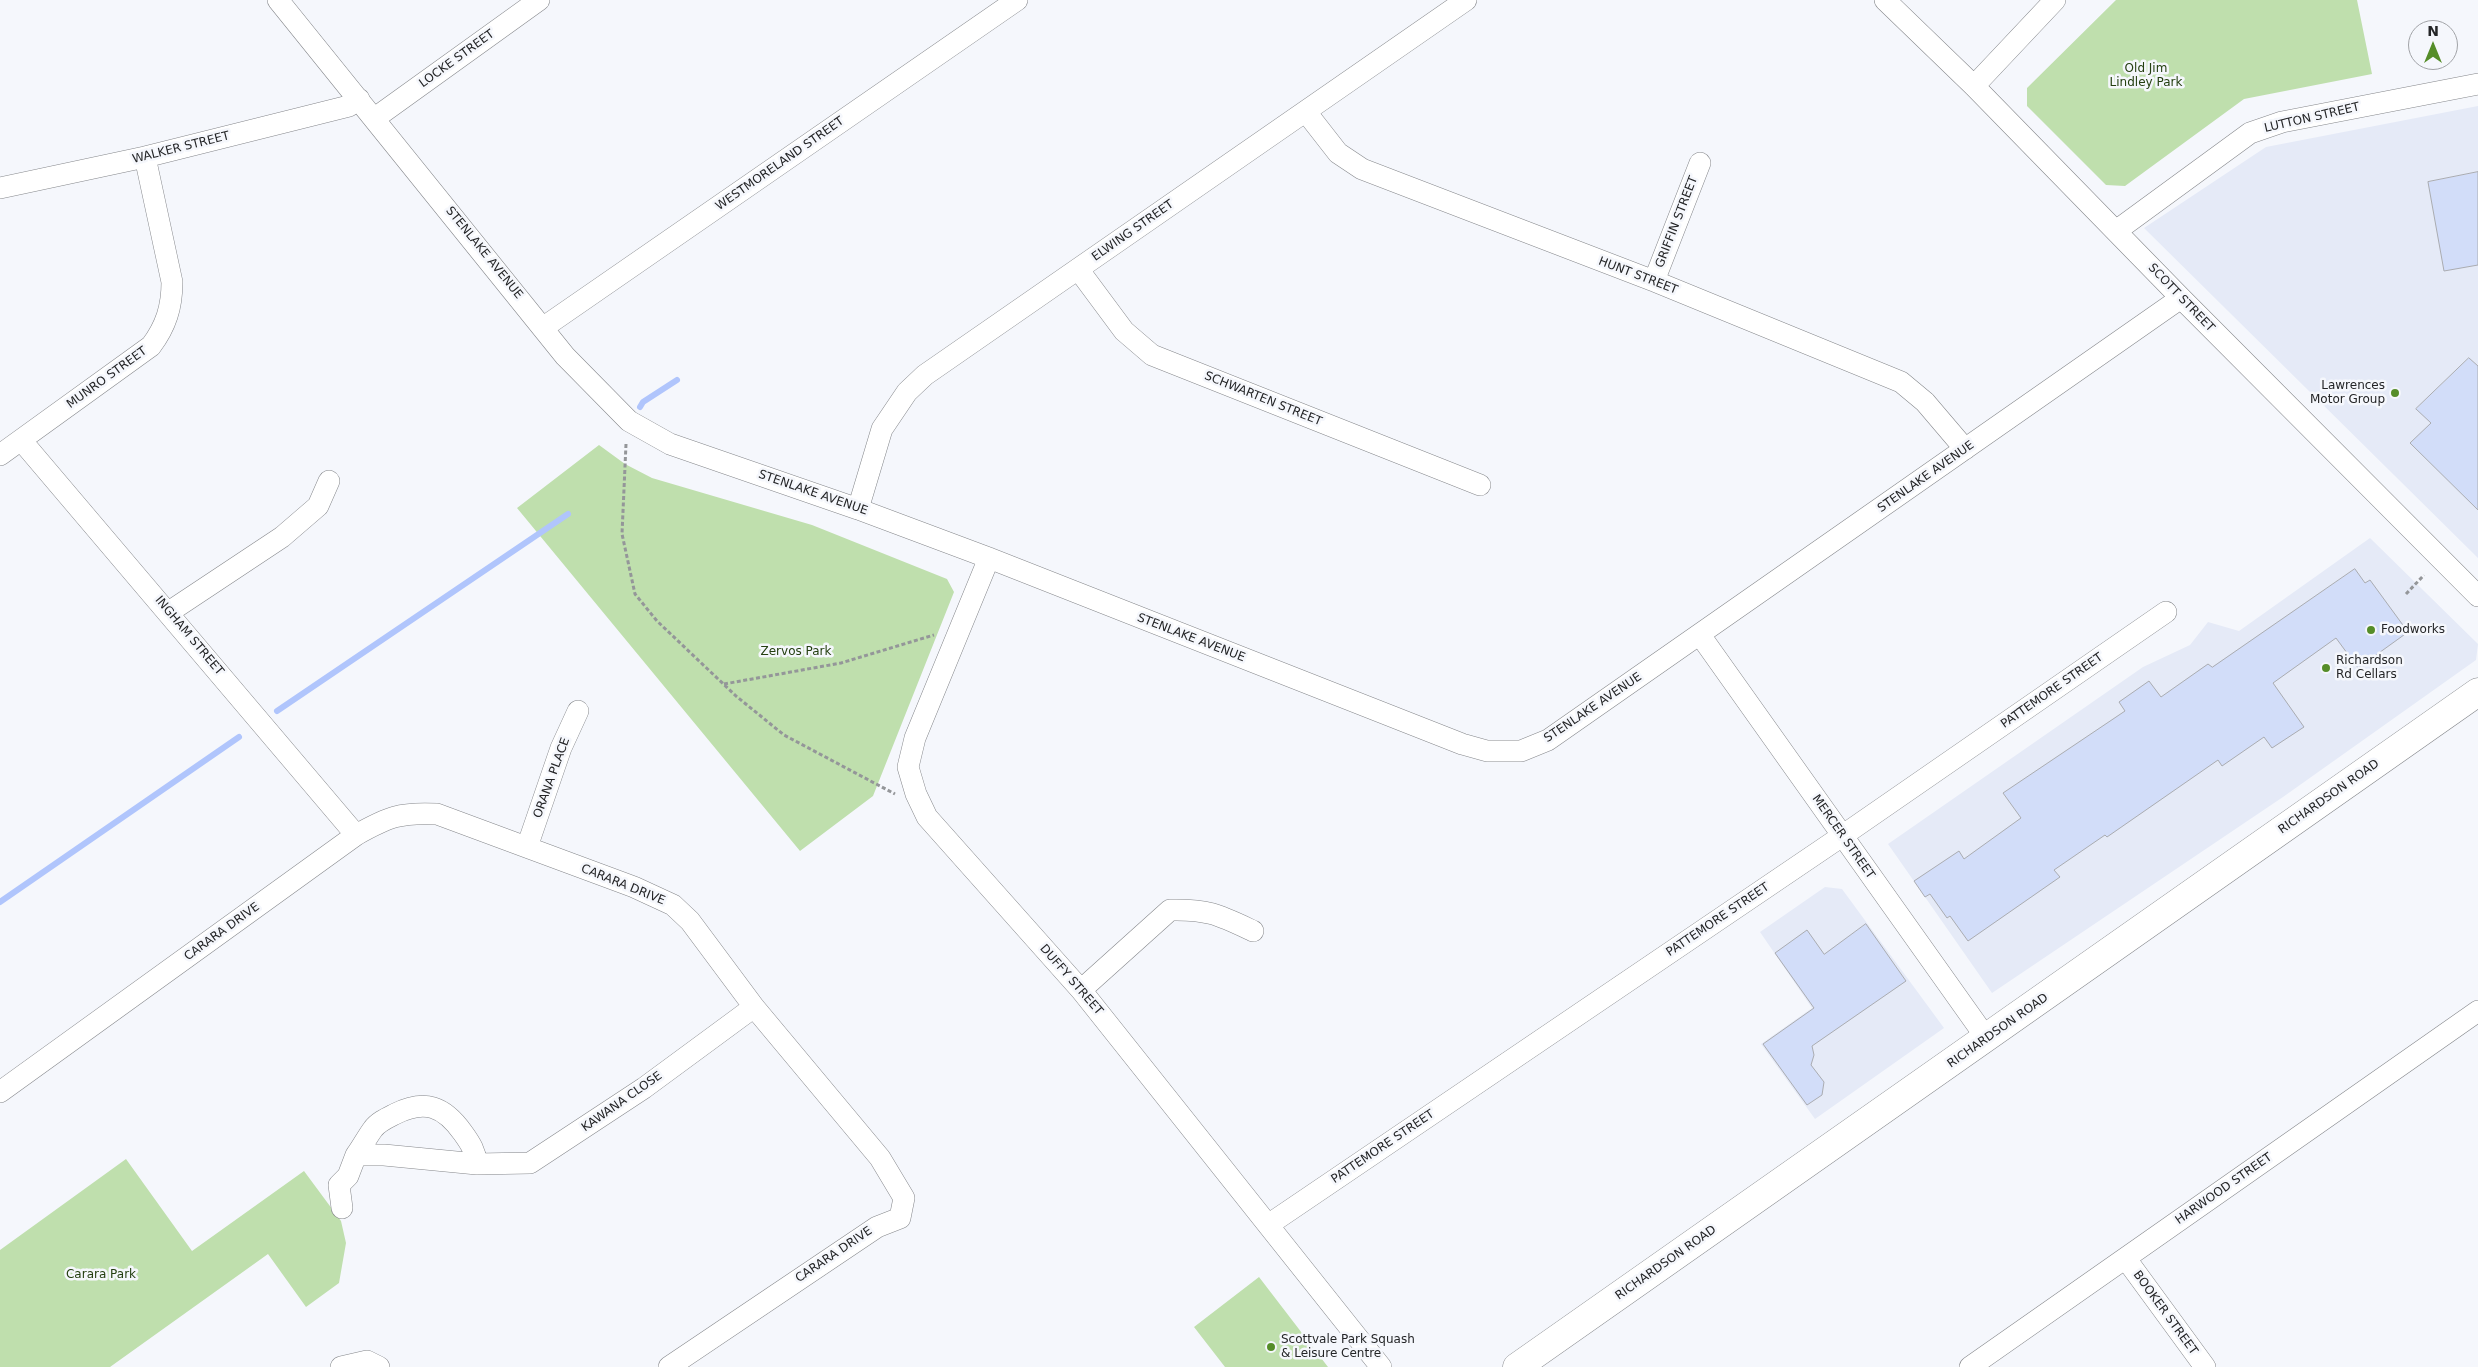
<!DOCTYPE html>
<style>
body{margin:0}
#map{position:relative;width:2478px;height:1367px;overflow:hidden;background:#f5f7fc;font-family:"DejaVu Sans",sans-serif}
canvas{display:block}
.north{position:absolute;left:2408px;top:20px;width:50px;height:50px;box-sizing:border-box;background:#f5f7fc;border:1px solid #a1a3a7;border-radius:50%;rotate:0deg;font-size:14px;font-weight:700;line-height:20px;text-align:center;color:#242527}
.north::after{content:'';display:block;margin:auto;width:18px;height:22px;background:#558d29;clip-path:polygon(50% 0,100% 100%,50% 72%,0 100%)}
</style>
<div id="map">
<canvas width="2478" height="1367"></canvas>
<div class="north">N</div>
</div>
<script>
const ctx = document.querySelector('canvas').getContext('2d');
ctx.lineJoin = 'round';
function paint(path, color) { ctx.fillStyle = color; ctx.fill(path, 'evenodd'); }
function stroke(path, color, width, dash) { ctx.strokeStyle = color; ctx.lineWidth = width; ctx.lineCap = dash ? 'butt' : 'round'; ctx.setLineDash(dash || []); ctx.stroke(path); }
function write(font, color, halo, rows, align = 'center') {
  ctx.font = font + ' "DejaVu Sans",sans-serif'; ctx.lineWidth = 5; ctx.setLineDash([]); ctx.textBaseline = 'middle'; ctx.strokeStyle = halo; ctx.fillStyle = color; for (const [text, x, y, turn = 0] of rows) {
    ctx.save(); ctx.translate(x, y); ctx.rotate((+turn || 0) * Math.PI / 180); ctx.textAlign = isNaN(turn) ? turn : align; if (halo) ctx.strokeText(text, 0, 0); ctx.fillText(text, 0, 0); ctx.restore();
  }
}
paint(new Path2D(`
 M2478 106V558L2144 228 2266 147Z
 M2370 538 2478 644 2476 660 2283 797 1992 993 1888 844 2143 667 2190 645 2208 622 2239 631Z
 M1825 887 1842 889 1944 1028 1815 1119 1761 1044 1812 1008 1760 932Z`), '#e5eaf7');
paint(new Path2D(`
 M2116 0H2357L2372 74 2244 99 2125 186 2106 185 2027 106V88Z
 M599 445 625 464 652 478 812 525 947 579 954 592 873 796 800 851 517 508Z
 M126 1159 192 1251 304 1171 341 1221 346 1243 339 1283 306 1307 268 1254 110 1367H0V1250Z
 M1259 1277 1328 1367H1225L1194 1327Z`), '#bfdfad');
stroke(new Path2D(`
 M640 407 643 402 677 380
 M277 711 568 514
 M0 902 239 737`), '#b0c5fc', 6);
const building = new Path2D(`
 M2478 172V265L2444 271 2428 182Z
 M2469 358 2478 366V510L2410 443 2431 423 2416 409Z
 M2355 569 2365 583 2370 580 2408 632 2358 668 2336 638 2273 683 2304 727 2272 748 2264 737 2222 766 2218 760 2107 837 2105 835 2054 870 2060 877 1968 941 1950 916 1947 918 1930 894 1925 897 1914 881 1959 851 1964 859 2021 818 2003 793 2125 711 2119 702 2149 681 2161 697 2208 664 2212 667Z
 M1866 924 1906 981 1812 1046 1814 1055 1811 1065 1824 1082 1822 1095 1807 1105 1763 1044 1814 1008 1775 953 1807 930 1824 954Z`);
paint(building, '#d2ddf9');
stroke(building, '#aaacb1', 1);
const minor = new Path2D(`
 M278 0 565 356 629 421 670 444 858 509 989 558 1462 744 1487 751H1521L1548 740 2181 298
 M1885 0 1974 86 2181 298 2478 596
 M1974 86 2055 0
 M1306 112 1338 153 1362 169 1654 281 1901 382 1925 402 1965 449
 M375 118 539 0
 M0 188 145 157 349 106 359 99
 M2116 231 2250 133 2282 122 2478 84
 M1078 269 1124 331 1152 355 1480 485
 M1654 281 1700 163
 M544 327 1017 0
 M21 440 356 835
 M0 455 151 346C166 326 172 307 172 282L145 157
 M858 509 882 429 907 392 925 375 1466 0
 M989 558 915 738 908 767 916 794 927 817 1081 990 1381 1367
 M169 612 282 537 318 506 329 481
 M1700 635 1987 1039
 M527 847 561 748 578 711
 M1081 990 1170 910C1208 909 1219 915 1253 931
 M0 1092 356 835C388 817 400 812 437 814L634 887 673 905 690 921 754 1007 880 1158 904 1198 900 1218 877 1227 669 1367
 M356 1155C362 1147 367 1137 373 1129 378 1122 387 1118 395 1114 425 1099 444 1106 463 1133 471 1144 475 1151 477 1164
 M342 1208 339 1185 348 1176 356 1155H384L477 1164 530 1163 644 1088 754 1007
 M1268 1225 1842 836 2166 612
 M2126 1259 2205 1367
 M341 1367 367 1361 379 1367
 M1970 1367 2478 1011`);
const major = new Path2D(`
 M1517 1367 2478 692`);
stroke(minor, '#85878b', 22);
stroke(major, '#85878b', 29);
stroke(new Path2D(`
 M626 444 622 534 635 594 657 621 736 696 784 735 895 794
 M2406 594 2424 575
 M724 684 841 663 934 635`), '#949699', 3, [4, 2.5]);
stroke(minor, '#fff', 21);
stroke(major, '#fff', 28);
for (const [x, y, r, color] of [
 [2395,393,5,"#558d29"],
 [2371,630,5,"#558d29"],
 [2326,668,5,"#558d29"],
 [1271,1347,5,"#558d29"]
]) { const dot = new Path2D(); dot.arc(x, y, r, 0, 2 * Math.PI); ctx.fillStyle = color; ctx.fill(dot); stroke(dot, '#f5f7fc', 2); }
write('12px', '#242527', '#f5f7fc', [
 ["LOCKE STREET",457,59,-36],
 ["LUTTON STREET",2312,118,-13],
 ["WALKER STREET",181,148,-14],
 ["WESTMORELAND STREET",780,164,-35],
 ["GRIFFIN STREET",1677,222,-69],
 ["ELWING STREET",1133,231,-35],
 ["STENLAKE AVENUE",484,253,51],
 ["HUNT STREET",1638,276,21],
 ["SCOTT STREET",2181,298,46],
 ["MUNRO STREET",107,378,-36],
 ["SCHWARTEN STREET",1263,399,22],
 ["STENLAKE AVENUE",1926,477,-35],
 ["STENLAKE AVENUE",813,493,19],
 ["INGHAM STREET",189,636,50],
 ["STENLAKE AVENUE",1191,638,21],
 ["PATTEMORE STREET",2052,691,-35],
 ["STENLAKE AVENUE",1593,708,-34],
 ["ORANA PLACE",552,778,-70],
 ["RICHARDSON ROAD",2329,797,-35],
 ["MERCER STREET",1843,837,55],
 ["CARARA DRIVE",623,885,22],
 ["PATTEMORE STREET",1718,920,-34],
 ["CARARA DRIVE",222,932,-36],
 ["DUFFY STREET",1071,980,49],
 ["RICHARDSON ROAD",1998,1031,-35],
 ["KAWANA CLOSE",622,1102,-35],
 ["PATTEMORE STREET",1383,1147,-34],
 ["HARWOOD STREET",2224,1189,-35],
 ["CARARA DRIVE",834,1255,-34],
 ["RICHARDSON ROAD",1666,1263,-35],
 ["BOOKER STREET",2165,1313,54]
]);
write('12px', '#243f10', '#f5f7fc', [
 ["Old Jim",2146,69],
 ["Lindley Park",2146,83],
 ["Zervos Park",796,652],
 ["Carara Park",101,1275]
]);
write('12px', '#242527', '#f5f7fc', [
 ["Lawrences",2385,386,"right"],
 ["Motor Group",2385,400,"right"],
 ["Foodworks",2381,630],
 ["Richardson",2336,661],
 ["Rd Cellars",2336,675],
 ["Scottvale Park Squash",1281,1340],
 ["& Leisure Centre",1281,1354]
], 'left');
</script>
